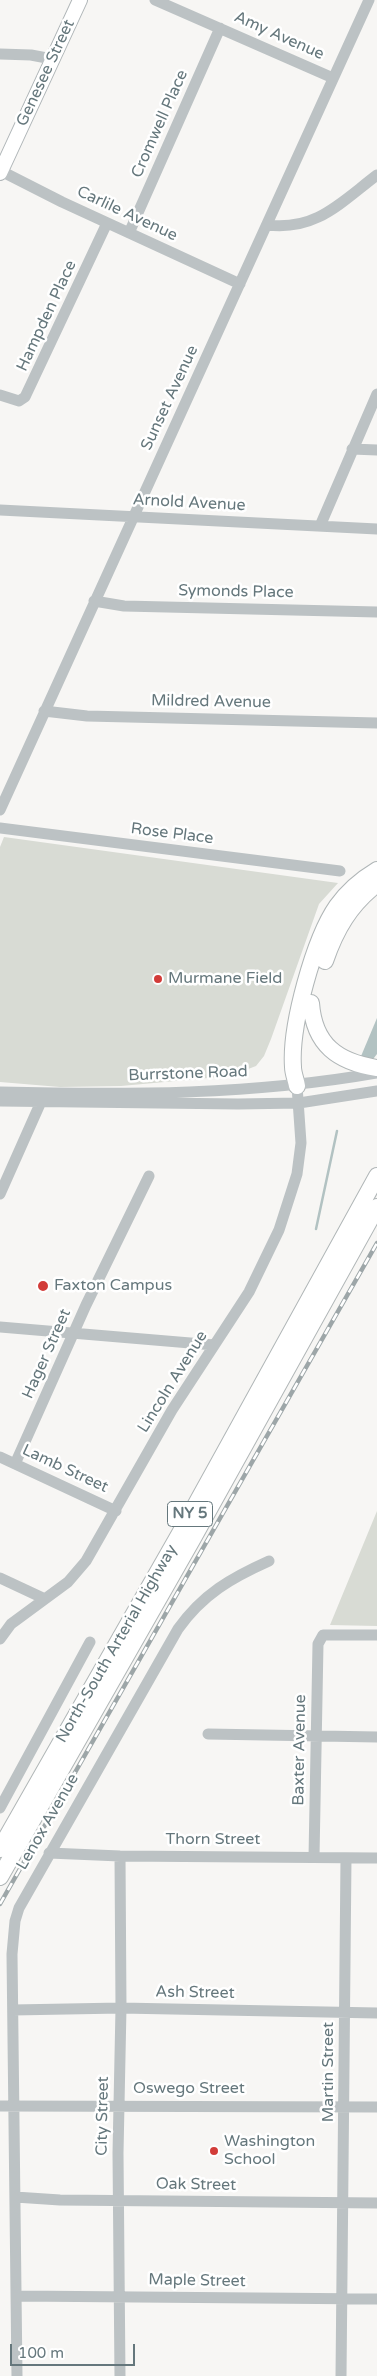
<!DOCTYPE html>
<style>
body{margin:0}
#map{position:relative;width:377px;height:2376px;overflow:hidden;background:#f7f6f4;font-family:"Varela Round",sans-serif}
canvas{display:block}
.scale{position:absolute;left:10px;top:2344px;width:125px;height:22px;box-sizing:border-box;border:2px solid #65777c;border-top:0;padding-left:6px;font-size:15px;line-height:18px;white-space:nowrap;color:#65777c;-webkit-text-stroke:4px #fff;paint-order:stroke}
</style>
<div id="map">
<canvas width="377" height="2376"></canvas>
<div class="scale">100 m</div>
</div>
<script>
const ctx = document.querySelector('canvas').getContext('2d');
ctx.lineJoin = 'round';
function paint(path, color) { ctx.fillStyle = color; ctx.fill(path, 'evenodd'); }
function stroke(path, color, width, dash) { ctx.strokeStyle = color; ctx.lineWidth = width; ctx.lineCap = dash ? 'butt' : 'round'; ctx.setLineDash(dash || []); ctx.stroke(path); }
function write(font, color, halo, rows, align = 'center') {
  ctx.font = font + ' "Varela Round",sans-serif'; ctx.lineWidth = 5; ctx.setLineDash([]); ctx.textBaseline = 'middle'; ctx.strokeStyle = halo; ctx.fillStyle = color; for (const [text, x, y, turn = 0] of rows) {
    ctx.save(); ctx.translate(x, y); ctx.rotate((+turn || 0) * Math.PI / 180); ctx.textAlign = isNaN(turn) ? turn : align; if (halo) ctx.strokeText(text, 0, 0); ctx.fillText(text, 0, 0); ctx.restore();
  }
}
paint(new Path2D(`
 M4 837 338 883 319 904 271 1039 264 1056 256 1066 230 1076 121 1086 60 1087 0 1082V847Z
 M377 1511V1626L330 1625Z`), '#d8dbd4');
paint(new Path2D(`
 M377 1018V1054L370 1063 359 1061Z`), '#b2c2c2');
stroke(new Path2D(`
 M316 1229 337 1131`), '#b2c2c2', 2.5);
const major = new Path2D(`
 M0 173 80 0`);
const highway = new Path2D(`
 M325 961C336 929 350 905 377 884
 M311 1003C314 1045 338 1062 377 1068
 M297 1086C296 1080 293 1073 293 1067 290 1026 314 939 337 906 347 892 362 879 377 870
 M0 1849 179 1535 377 1176
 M0 1877 192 1540 377 1207`);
stroke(major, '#b0b6b8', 16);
stroke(highway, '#b0b6b7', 18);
stroke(new Path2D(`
 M155 0 333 78
 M0 54 31 55 52 59
 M1 171 62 202 240 284
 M267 225C316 231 340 203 377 175
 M129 233 220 28
 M0 395 19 401 25 397 107 223
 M352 449 377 450
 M0 510 377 529
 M320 526 377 394
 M94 601 124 606 377 612
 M44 711 87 716 377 723
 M0 810 369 0
 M0 828 340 871
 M0 1092C126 1095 253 1095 377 1073
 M0 1101 238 1104 299 1103 377 1091
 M0 1194 44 1095
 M0 1327 214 1345
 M0 1457 116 1511
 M15 1464 86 1305 149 1176
 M0 1578 45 1599
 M0 1639 11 1624 68 1582 86 1561 172 1410 249 1292 279 1230 297 1174 301 1143 297 1086
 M208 1734 377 1737
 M0 1808 90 1642
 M49 1853 120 1856 377 1858
 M314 1857 318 1644 323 1635H377
 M13 2010 121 2008 377 2013
 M0 2106 377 2107
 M15 2197 60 2200 377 2203
 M17 2296 377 2299
 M17 2376 12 1954 15 1921 19 1908 178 1629C203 1594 231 1578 269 1561
 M120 2376 118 2153 121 2008 120 1856
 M341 2376 346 1858`), '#bcc2c4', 11);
stroke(major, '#fff', 14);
stroke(highway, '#fff', 16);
const rail = new Path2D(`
 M0 1904 377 1243`);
stroke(rail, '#9da6a8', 4.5);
stroke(rail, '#fff', 2.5, [8]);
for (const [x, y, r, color] of [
 [158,979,5,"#d23c39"],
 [43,1286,6,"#d23c39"],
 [214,2151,5,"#d23c39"]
]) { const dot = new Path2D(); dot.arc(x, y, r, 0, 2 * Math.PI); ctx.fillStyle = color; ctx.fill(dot); stroke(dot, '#fff', 2); }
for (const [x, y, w] of [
 [190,1514,45]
]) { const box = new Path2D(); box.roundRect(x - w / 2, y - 12.5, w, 25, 4); ctx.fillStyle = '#fff'; ctx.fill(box); stroke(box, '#65777c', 1); }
write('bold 15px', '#65777c', null, [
 ["NY 5",190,1514]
]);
write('16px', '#65777c', '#fff', [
 ["Amy Avenue",279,36,24],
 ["Genesee Street",46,73,-65],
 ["Cromwell Place",160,124,-66],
 ["Carlile Avenue",127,214,25],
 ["Hampden Place",47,316,-65],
 ["Sunset Avenue",170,398,-65],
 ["Arnold Avenue",189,503,3],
 ["Symonds Place",236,592,1],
 ["Mildred Avenue",211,702,1],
 ["Rose Place",172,834,7],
 ["Burrstone Road",188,1074,-2],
 ["Hager Street",47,1354,-66],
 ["Lincoln Avenue",173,1382,-58],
 ["Lamb Street",65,1469,25],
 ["North-South Arterial Highway",117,1644,-60],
 ["Baxter Avenue",300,1750,-89],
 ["Lenox Avenue",48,1822,-60],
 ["Thorn Street",213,1840],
 ["Ash Street",195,1993,1],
 ["Martin Street",329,2072,-90],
 ["Oswego Street",189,2089],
 ["City Street",103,2116,-89],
 ["Oak Street",196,2185,1],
 ["Maple Street",197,2281,1]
]);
write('16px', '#65777c', '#fff', [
 ["Murmane Field",168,979],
 ["Faxton Campus",54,1286],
 ["Washington",224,2142],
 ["School",224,2160]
], 'left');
</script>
